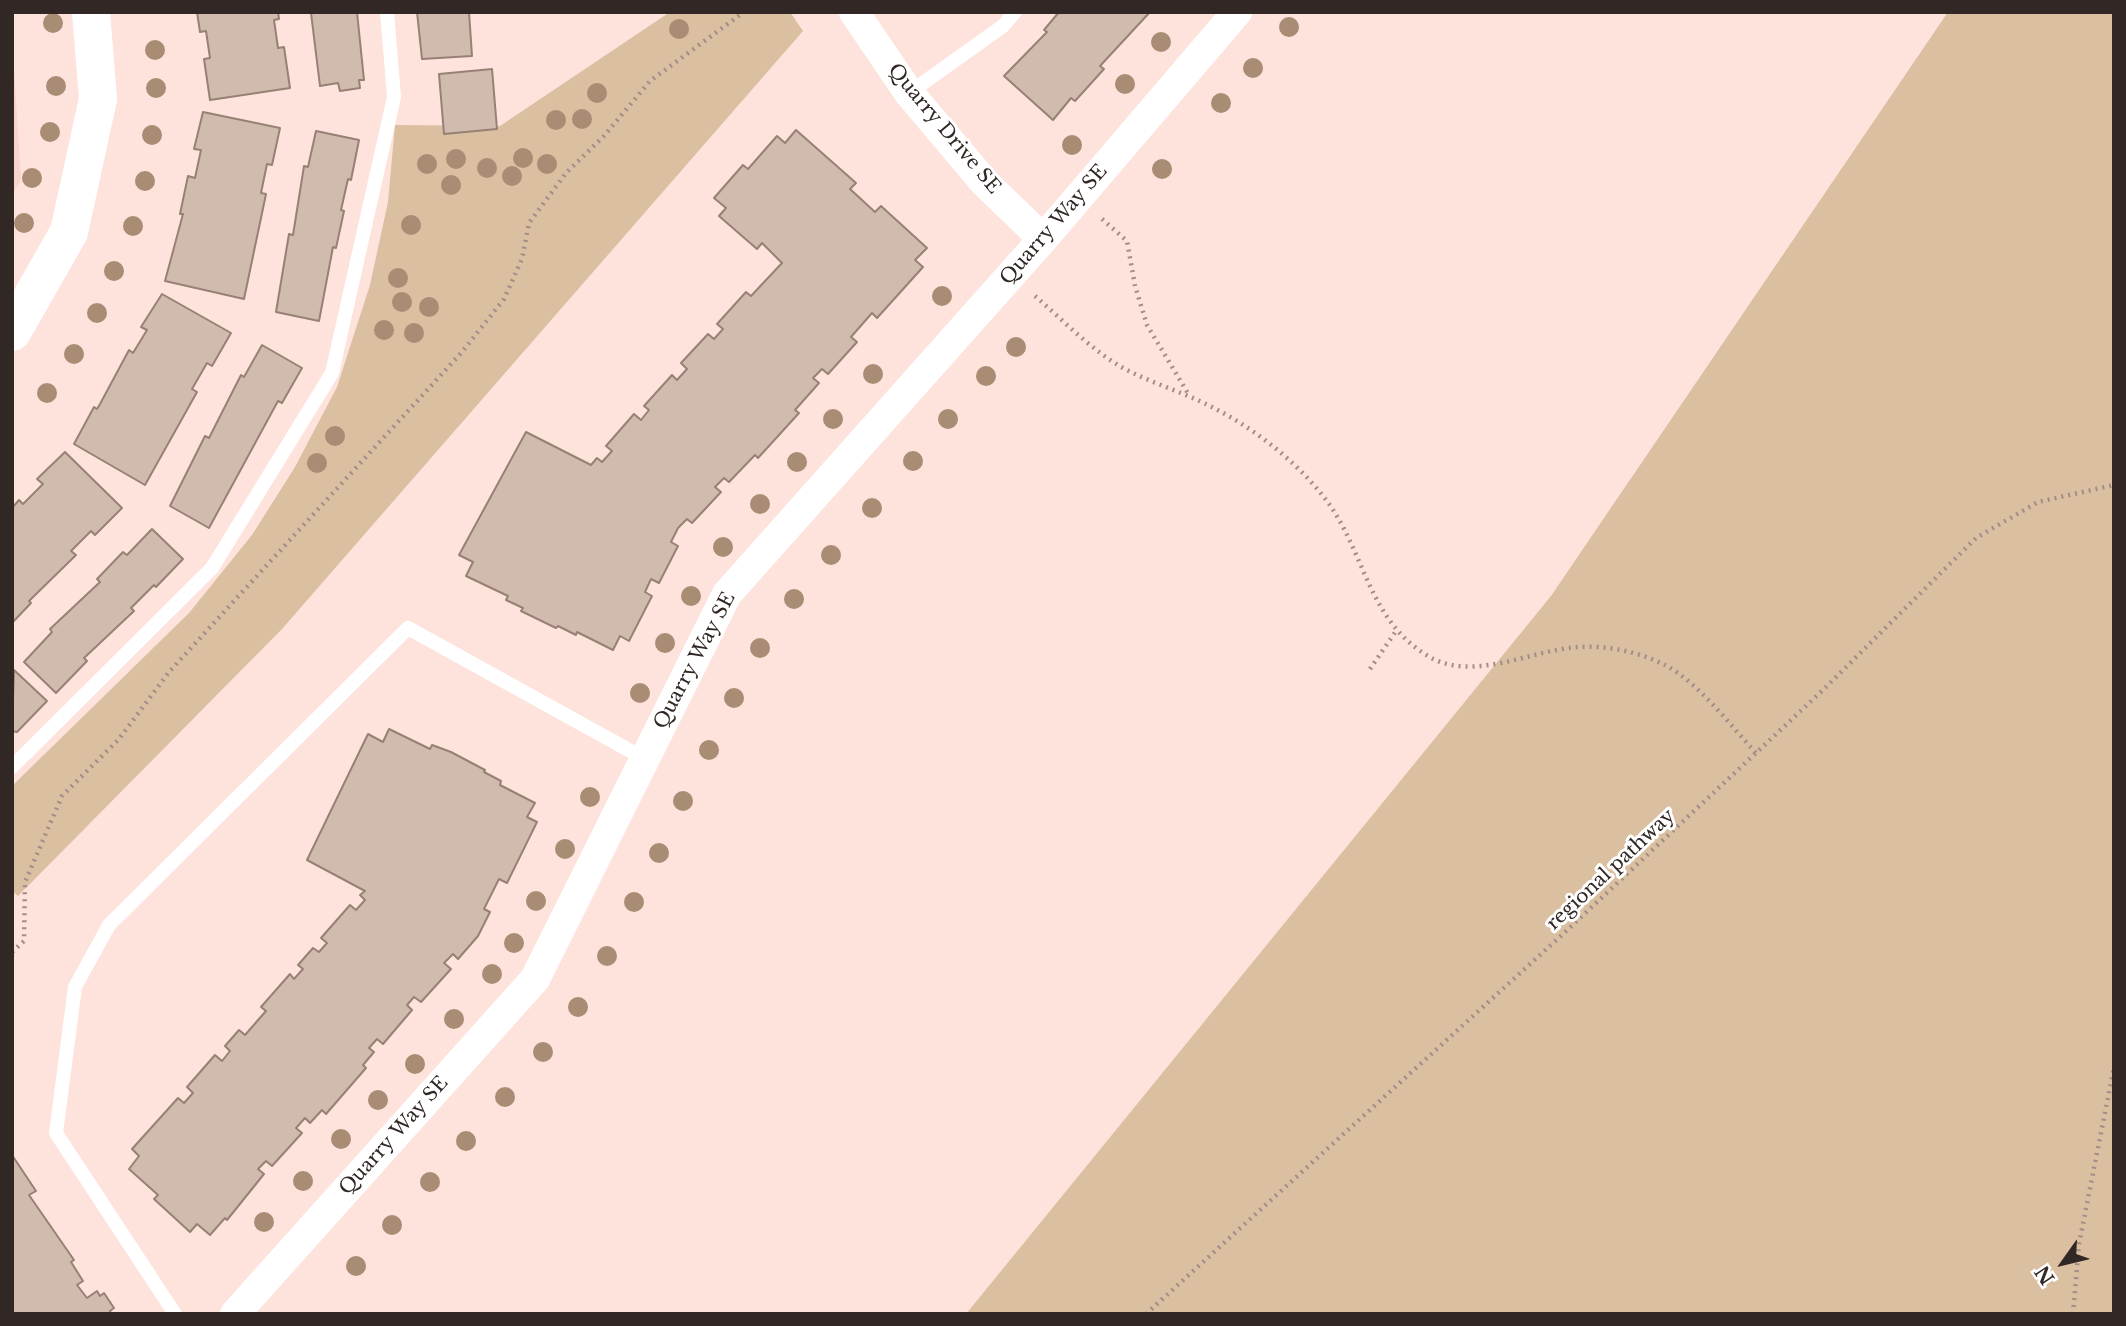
<!DOCTYPE html>
<style>
body{margin:0}
#map{position:relative;width:2126px;height:1326px;overflow:hidden;background:#fee2dc;font-family:"Libre Baskerville",serif}
canvas{display:block}
.frame{position:absolute;inset:0;border:14px solid #312724;pointer-events:none}
.north{position:absolute;left:2028px;top:1228px;width:70px;height:70px;-webkit-text-stroke:5px #fff;paint-order:stroke;rotate:236deg;font-size:19px;font-weight:700;line-height:28px;text-align:center;color:#312724}
.north::after{content:'';display:block;margin:auto;width:24px;height:32px;background:#312724;clip-path:polygon(50% 0,100% 100%,50% 72%,0 100%)}
</style>
<div id="map">
<canvas width="2126" height="1326"></canvas>
<div class="frame"></div>
<div class="north">N</div>
</div>
<script>
const ctx = document.querySelector('canvas').getContext('2d');
ctx.lineJoin = 'round';
function paint(path, color) { ctx.fillStyle = color; ctx.fill(path, 'evenodd'); }
function stroke(path, color, width, dash) { ctx.strokeStyle = color; ctx.lineWidth = width; ctx.lineCap = dash ? 'butt' : 'round'; ctx.setLineDash(dash || []); ctx.stroke(path); }
function write(font, color, halo, rows, align = 'center') {
  ctx.font = font + ' "Libre Baskerville",serif'; ctx.lineWidth = 6; ctx.setLineDash([]); ctx.textBaseline = 'middle'; ctx.strokeStyle = halo; ctx.fillStyle = color; for (const [text, x, y, turn = 0] of rows) {
    ctx.save(); ctx.translate(x, y); ctx.rotate((+turn || 0) * Math.PI / 180); ctx.textAlign = isNaN(turn) ? turn : align; if (halo) ctx.strokeText(text, 0, 0); ctx.fillText(text, 0, 0); ctx.restore();
  }
}
paint(new Path2D(`
 M12 38 21 180 12 195Z`), '#f7d4cc');
paint(new Path2D(`
 M670 12H790L803 31 282 629 18 896 12 891V786L189 613 252 535 295 467 337 387 370 285 388 202 395 125 500 126Z
 M1948 12H2114V1314H966L1551 596Z`), '#dabfa0');
const building = new Path2D(`
 M197 12H278L279 19 274 20 278 48 284 47 290 88 210 100 204 59 210 58 206 31 200 32Z
 M357 12 364 80H359L360 88 340 91 338 83 320 86 311 13Z
 M417 12H469L472 56 422 59Z
 M1059 12H1150L1100 66 1104 69 1075 101 1071 98 1053 120 1004 76 1047 32 1044 30Z
 M492 69 497 129 444 134 439 74Z
 M203 112 280 128 272 165 267 164 261 193 266 194 244 299 165 281 183 214H180L188 176 195 178 201 150 194 149Z
 M796 130 856 183 850 189 875 212 881 206 927 248 915 260 923 267 877 318 872 313 851 337 857 342 828 374 822 369 813 378 819 383 795 410 799 413 758 458 755 455 729 482 724 478 715 487 721 492 692 523 687 519 678 528 671 542 678 546 659 583 651 579 645 592 652 596 629 641 620 636 613 650 577 632 576 635 558 626 556 628 521 611 523 608 506 600 508 596 466 576 473 562 459 555 526 432 591 465 597 458 602 462 612 451 606 446 634 414 641 420 649 410 644 406 672 375 677 380 687 369 681 363 708 334 714 339 723 329 717 324 746 292 751 296 782 263 762 243 757 249 719 216 726 208 714 198 743 165 748 169 777 136 785 143Z
 M316 131 359 140 351 180 348 179 341 210 344 211 336 248 333 247 319 321 276 312 289 234 293 235 304 166 308 167Z
 M162 294 231 333 212 366 207 363 192 389 197 392 145 485 74 444 94 407 97 409 100 404 129 350 133 353 147 330 141 327Z
 M262 345 302 368 282 403 278 401 209 528 170 506 205 436 209 438 241 375 244 377Z
 M65 452 122 508 95 535 91 531 71 551 76 555 29 601 31 603 12 623V508L19 500 23 504 43 484 37 479Z
 M152 529 183 559 156 587 154 585 131 608 134 611 84 658 87 661 56 693 24 662 52 632 50 629 100 582 97 579 123 552 127 555Z
 M14 670 47 701 17 732 12 731Z
 M389 729 430 749 432 745 451 752 485 770 484 772 501 781 500 785 535 803 527 817 537 822 507 883 499 879 484 909 490 912 478 936 458 959 453 954 444 963 451 969 421 1002 414 997 407 1005 412 1010 383 1044 377 1039 369 1048 374 1052 363 1065 366 1068 326 1114 322 1110 310 1123 305 1118 296 1128 302 1133 272 1166 266 1161 258 1169 264 1174 227 1220 225 1218 210 1235 197 1224 190 1232 154 1199 158 1195 129 1169 139 1156 132 1149 178 1098 184 1103 193 1093 187 1087 215 1055 222 1061 230 1051 225 1046 239 1030 245 1035 266 1011 261 1007 290 974 294 979 303 969 298 965 313 948 319 952 327 943 321 938 350 905 356 910 365 900 360 895 365 891 307 860 368 734 383 742Z
 M12 1155 36 1191 29 1195 74 1260 71 1262 83 1281 77 1285 87 1298 97 1291 100 1296 104 1293 114 1308 110 1311 111 1314H12Z`);
paint(building, '#d1bbae');
stroke(building, '#968174', 2);
stroke(new Path2D(`
 M1102 219 1127 241 1135 286 1147 325 1189 395
 M1035 296C1064 321 1092 351 1125 369 1146 380 1167 387 1188 396 1239 417 1289 453 1323 496 1365 548 1366 619 1428 656 1472 683 1531 650 1578 647 1607 645 1639 652 1665 665 1700 684 1729 724 1756 753
 M1370 669 1396 631
 M12 952 24 941 25 882 62 796 119 739 169 672 462 352 504 299 522 259 529 223 566 173 604 136 650 81 744 12
 M1146 1314 1563 934 1823 690 1976 538 2038 502 2114 485
 M2073 1314 2079 1244 2114 1067`), '#a28e89', 4.5, [2, 5]);
stroke(new Path2D(`
 M909 93 1003 26 1015 12
 M12 767 212 568 332 373 394 97 387 12
 M175 1314 56 1133 75 987 109 925 408 628 645 759`), '#fff', 14);
stroke(new Path2D(`
 M854 12 909 93 985 183 1043 239
 M235 1314 535 979 727 594 1043 239 1237 12`), '#fff', 30);
stroke(new Path2D(`
 M12 332 69 232 98 99 91 12`), '#fff', 38);
ctx.fillStyle = '#a98c74';
for (const [x, y] of [
 [53,23],
 [1289,27],
 [679,29],
 [1161,42],
 [155,50],
 [1253,68],
 [1125,84],
 [56,86],
 [156,88],
 [597,93],
 [1221,103],
 [582,119],
 [556,120],
 [50,132],
 [152,135],
 [1072,145],
 [523,158],
 [456,159],
 [427,164],
 [547,164],
 [487,168],
 [1162,169],
 [512,176],
 [32,178],
 [145,181],
 [451,185],
 [24,223],
 [411,225],
 [133,226],
 [114,271],
 [398,278],
 [942,296],
 [402,302],
 [429,307],
 [97,313],
 [384,330],
 [414,333],
 [1016,347],
 [74,354],
 [873,374],
 [986,376],
 [47,393],
 [833,419],
 [948,419],
 [335,436],
 [913,461],
 [797,462],
 [317,463],
 [760,504],
 [872,508],
 [723,547],
 [831,555],
 [691,596],
 [794,599],
 [665,643],
 [760,648],
 [640,693],
 [734,698],
 [709,750],
 [590,797],
 [683,801],
 [565,849],
 [659,853],
 [536,901],
 [634,902],
 [514,943],
 [607,956],
 [492,974],
 [578,1007],
 [454,1019],
 [543,1052],
 [415,1064],
 [505,1097],
 [378,1100],
 [341,1139],
 [466,1141],
 [303,1181],
 [430,1182],
 [264,1222],
 [392,1225],
 [356,1266]
]) { ctx.beginPath(); ctx.arc(x, y, 10, 0, 2 * Math.PI); ctx.fill(); }
write('19px', '#312724', '#fff', [
 ["Quarry Drive SE",944,129,50],
 ["Quarry Way SE",1054,225,-49],
 ["Quarry Way SE",695,661,-62],
 ["regional pathway",1611,870,-43],
 ["Quarry Way SE",394,1136,-48]
]);
</script>
